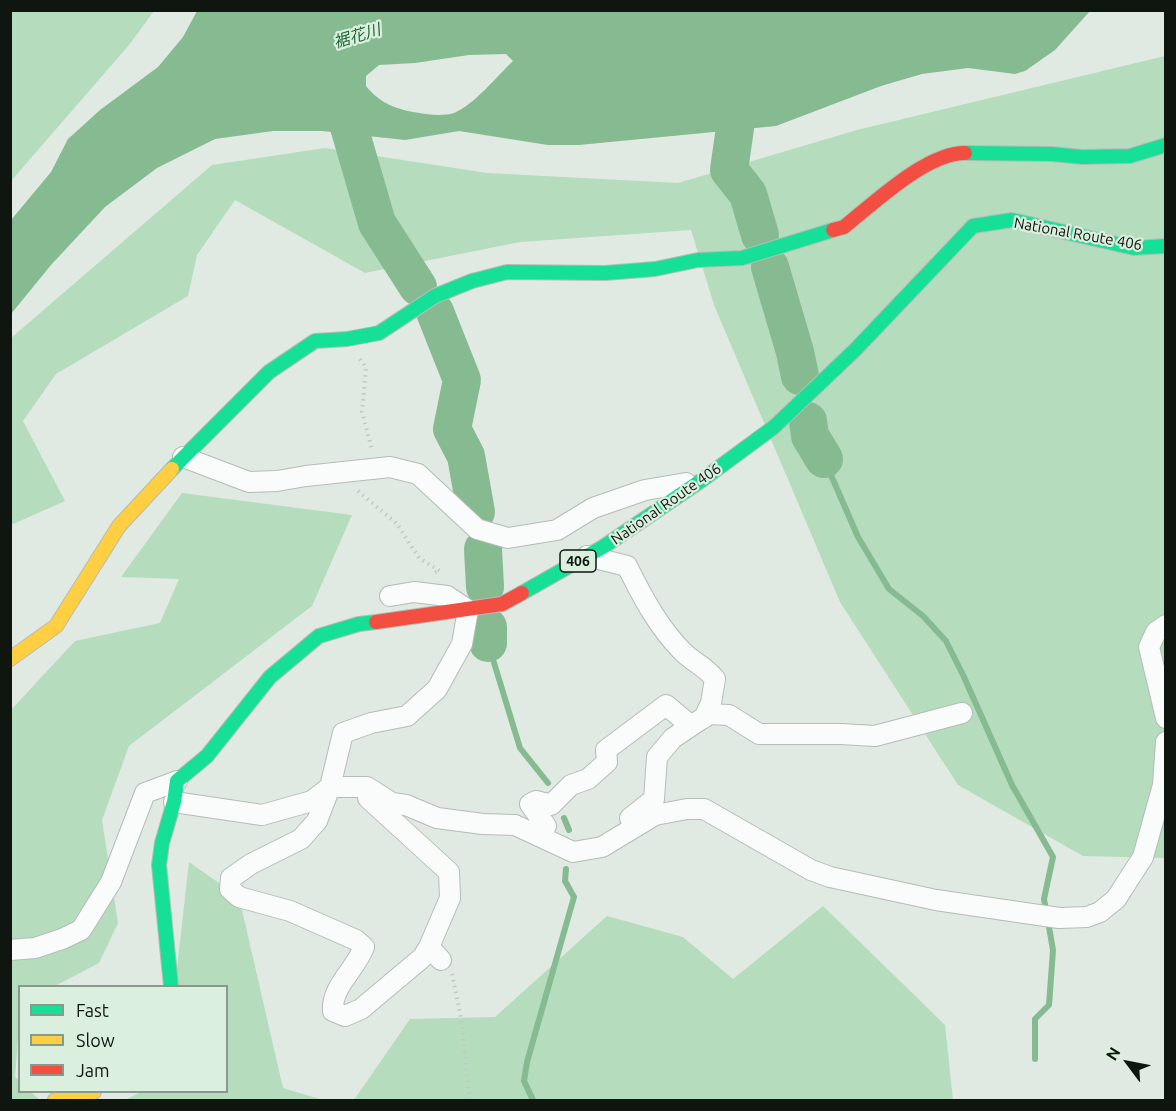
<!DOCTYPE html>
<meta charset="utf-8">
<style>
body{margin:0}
#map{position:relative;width:1176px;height:1111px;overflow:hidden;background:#e0eae2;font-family:Ubuntu,sans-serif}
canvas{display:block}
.frame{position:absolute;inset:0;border:12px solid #0f1610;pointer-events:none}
.legend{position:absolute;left:18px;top:985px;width:210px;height:108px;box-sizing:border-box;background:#dbefde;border:2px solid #89988c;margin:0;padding:8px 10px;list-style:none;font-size:18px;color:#0f1610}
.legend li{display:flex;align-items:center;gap:12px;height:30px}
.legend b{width:30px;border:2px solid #89988c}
.north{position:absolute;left:1098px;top:1033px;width:60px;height:60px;-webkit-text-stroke:4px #dbefde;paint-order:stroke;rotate:302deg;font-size:16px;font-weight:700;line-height:24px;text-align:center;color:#0f1610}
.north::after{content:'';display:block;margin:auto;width:21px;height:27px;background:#0f1610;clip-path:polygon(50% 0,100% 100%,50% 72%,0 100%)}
</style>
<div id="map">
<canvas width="1176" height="1111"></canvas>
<div class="frame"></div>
<ul class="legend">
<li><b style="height:8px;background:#16e098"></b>Fast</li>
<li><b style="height:8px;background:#ffcf43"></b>Slow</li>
<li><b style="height:8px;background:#f24e42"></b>Jam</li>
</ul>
<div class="north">N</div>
</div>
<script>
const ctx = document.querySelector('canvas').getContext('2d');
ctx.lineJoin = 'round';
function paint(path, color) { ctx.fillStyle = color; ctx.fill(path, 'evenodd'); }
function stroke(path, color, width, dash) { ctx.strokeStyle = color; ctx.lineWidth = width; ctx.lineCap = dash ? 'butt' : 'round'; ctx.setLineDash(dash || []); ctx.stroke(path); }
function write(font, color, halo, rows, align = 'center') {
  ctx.font = font + ' Ubuntu,"Noto Sans JP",sans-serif'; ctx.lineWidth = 4.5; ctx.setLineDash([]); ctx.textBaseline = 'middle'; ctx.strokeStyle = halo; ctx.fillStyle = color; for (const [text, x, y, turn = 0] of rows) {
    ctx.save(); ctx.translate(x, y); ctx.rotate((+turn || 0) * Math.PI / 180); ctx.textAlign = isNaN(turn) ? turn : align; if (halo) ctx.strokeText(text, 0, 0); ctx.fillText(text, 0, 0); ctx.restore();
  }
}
paint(new Path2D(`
 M11 10 154 11 129 45 11 181Z
 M1165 56V858L1083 856 958 785 840 602 714 305 691 230 520 242 365 273 235 200 197 255 188 296 56 374 23 421 65 501 11 525V338L212 165 325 148 487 173 678 183 857 130Z
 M182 493 352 515 312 606 129 746 102 820 118 923 99 963 55 986H20L19 1027 15 1076 19 1081 20 1092H31L40 1100H11L10 711 75 641 160 623 179 579 121 577Z
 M189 862 239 897 283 1088 323 1100H125L141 1092H226V986H175Z
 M823 906 945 1025 953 1100H354L410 1019 495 1017 607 916 683 937 733 979Z`), '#b5dcbd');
paint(new Path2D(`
 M197 11V10L1090 11 1055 50 1025 71 1015 74 968 68 922 74 881 86 776 126 579 145H548L459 131 405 140 322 131H273L215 139 157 168 105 207 51 265 11 314V220L51 172 68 139 100 110 158 67 183 37ZM506 54 513 61C497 76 474 105 454 113 441 117 426 114 413 112 393 108 379 102 366 86V76L379 65 415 63 469 55Z`), '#86ba91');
stroke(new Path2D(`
 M824 459 858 537 889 589 923 616 946 641 964 677 1012 785 1053 857 1044 899 1053 950 1049 1005 1035 1019V1059
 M488 643 520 748 548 783
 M564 818 569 830
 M533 1100 524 1081 527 1062 574 897 565 881 566 869`), '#86ba91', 6);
stroke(new Path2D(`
 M333 85 347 120 377 223 418 287
 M726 86 723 97 737 114 729 170 748 194 760 235
 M770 267 795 352 800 376
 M435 312 462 380 452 429 466 456 476 512
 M808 421 810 436 824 459
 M483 549 485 587
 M488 627V643`), '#86ba91', 38);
const street = new Path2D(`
 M183 457 249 482 277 481 306 476 390 467 418 474 477 529 508 538 557 530 593 508 645 490 686 483
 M587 556 627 566C642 596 658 627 683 652 693 662 706 667 715 679L711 703 704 718
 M390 596 414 592 447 596 468 610 462 644 437 689 407 716 371 723 343 733 330 787 317 821 301 839 251 864 231 878 230 889 239 897 290 911 356 940 364 947C356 969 331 987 333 1011L345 1016 361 1009 423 957 429 947 441 960
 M1166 625 1156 632 1149 647 1166 718
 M368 798 449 872 450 898 429 947
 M174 802 262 815 312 801 330 787H367L392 803 406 805 437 818 483 824 515 825 573 852 602 847 655 815 687 809H704L811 870 830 877 936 900 1059 918 1087 917 1100 912 1116 899 1143 857 1163 785 1166 742
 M630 818 654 799 657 757 673 738 709 714 729 715 759 734H841L875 736 962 713
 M534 834 546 826 530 804 536 801 551 805 571 785 588 779 607 762 606 750 666 705 691 726
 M10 950 35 948 62 939 81 930 111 882 145 793 177 781`);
const fast = new Path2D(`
 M965 153 1052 154 1082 157 1130 156 1166 145
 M172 469 269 372 315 341 347 339 379 333 435 296 472 281 507 272 605 273 655 269 698 260 742 258 833 230
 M522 593 603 547 702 480 774 427 855 350 973 226 1012 220 1134 248 1166 246
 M171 986 159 865 162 843 174 802 177 781 207 756 270 677 319 636 359 624 376 622`);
const slow = new Path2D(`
 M10 659 56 626 119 526 172 469
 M55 1100 94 1092`);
const jam = new Path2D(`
 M833 230 844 227C874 203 926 153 965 153
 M376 622 502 604 522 593`);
stroke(street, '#b5bcb6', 22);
stroke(fast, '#b5bcb6', 16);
stroke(slow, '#b5bcb6', 16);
stroke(jam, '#b5bcb6', 16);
stroke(new Path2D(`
 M360 359 366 368 362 412 372 450
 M358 491 397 524 419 558 440 571 432 573
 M452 974 461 1018 470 1100`), '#c4c8c4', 4, [1.5, 4.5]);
stroke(street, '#fafcfb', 20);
stroke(fast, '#16e098', 14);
stroke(slow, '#ffcf43', 14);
stroke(jam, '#f24e42', 14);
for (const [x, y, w] of [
 [578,561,36]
]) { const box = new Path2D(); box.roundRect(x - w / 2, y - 11, w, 22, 4.5); ctx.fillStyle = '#dbefde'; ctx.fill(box); stroke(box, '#0f1610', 1.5); }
write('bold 14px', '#0f1610', null, [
 ["406",578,561]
]);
write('15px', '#0f1610', '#dbefde', [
 ["National Route 406",1078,234,10],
 ["National Route 406",666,504,-35]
]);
write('italic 16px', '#1b6733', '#dbefde', [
 ["裾花川",357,36,-17]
]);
</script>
